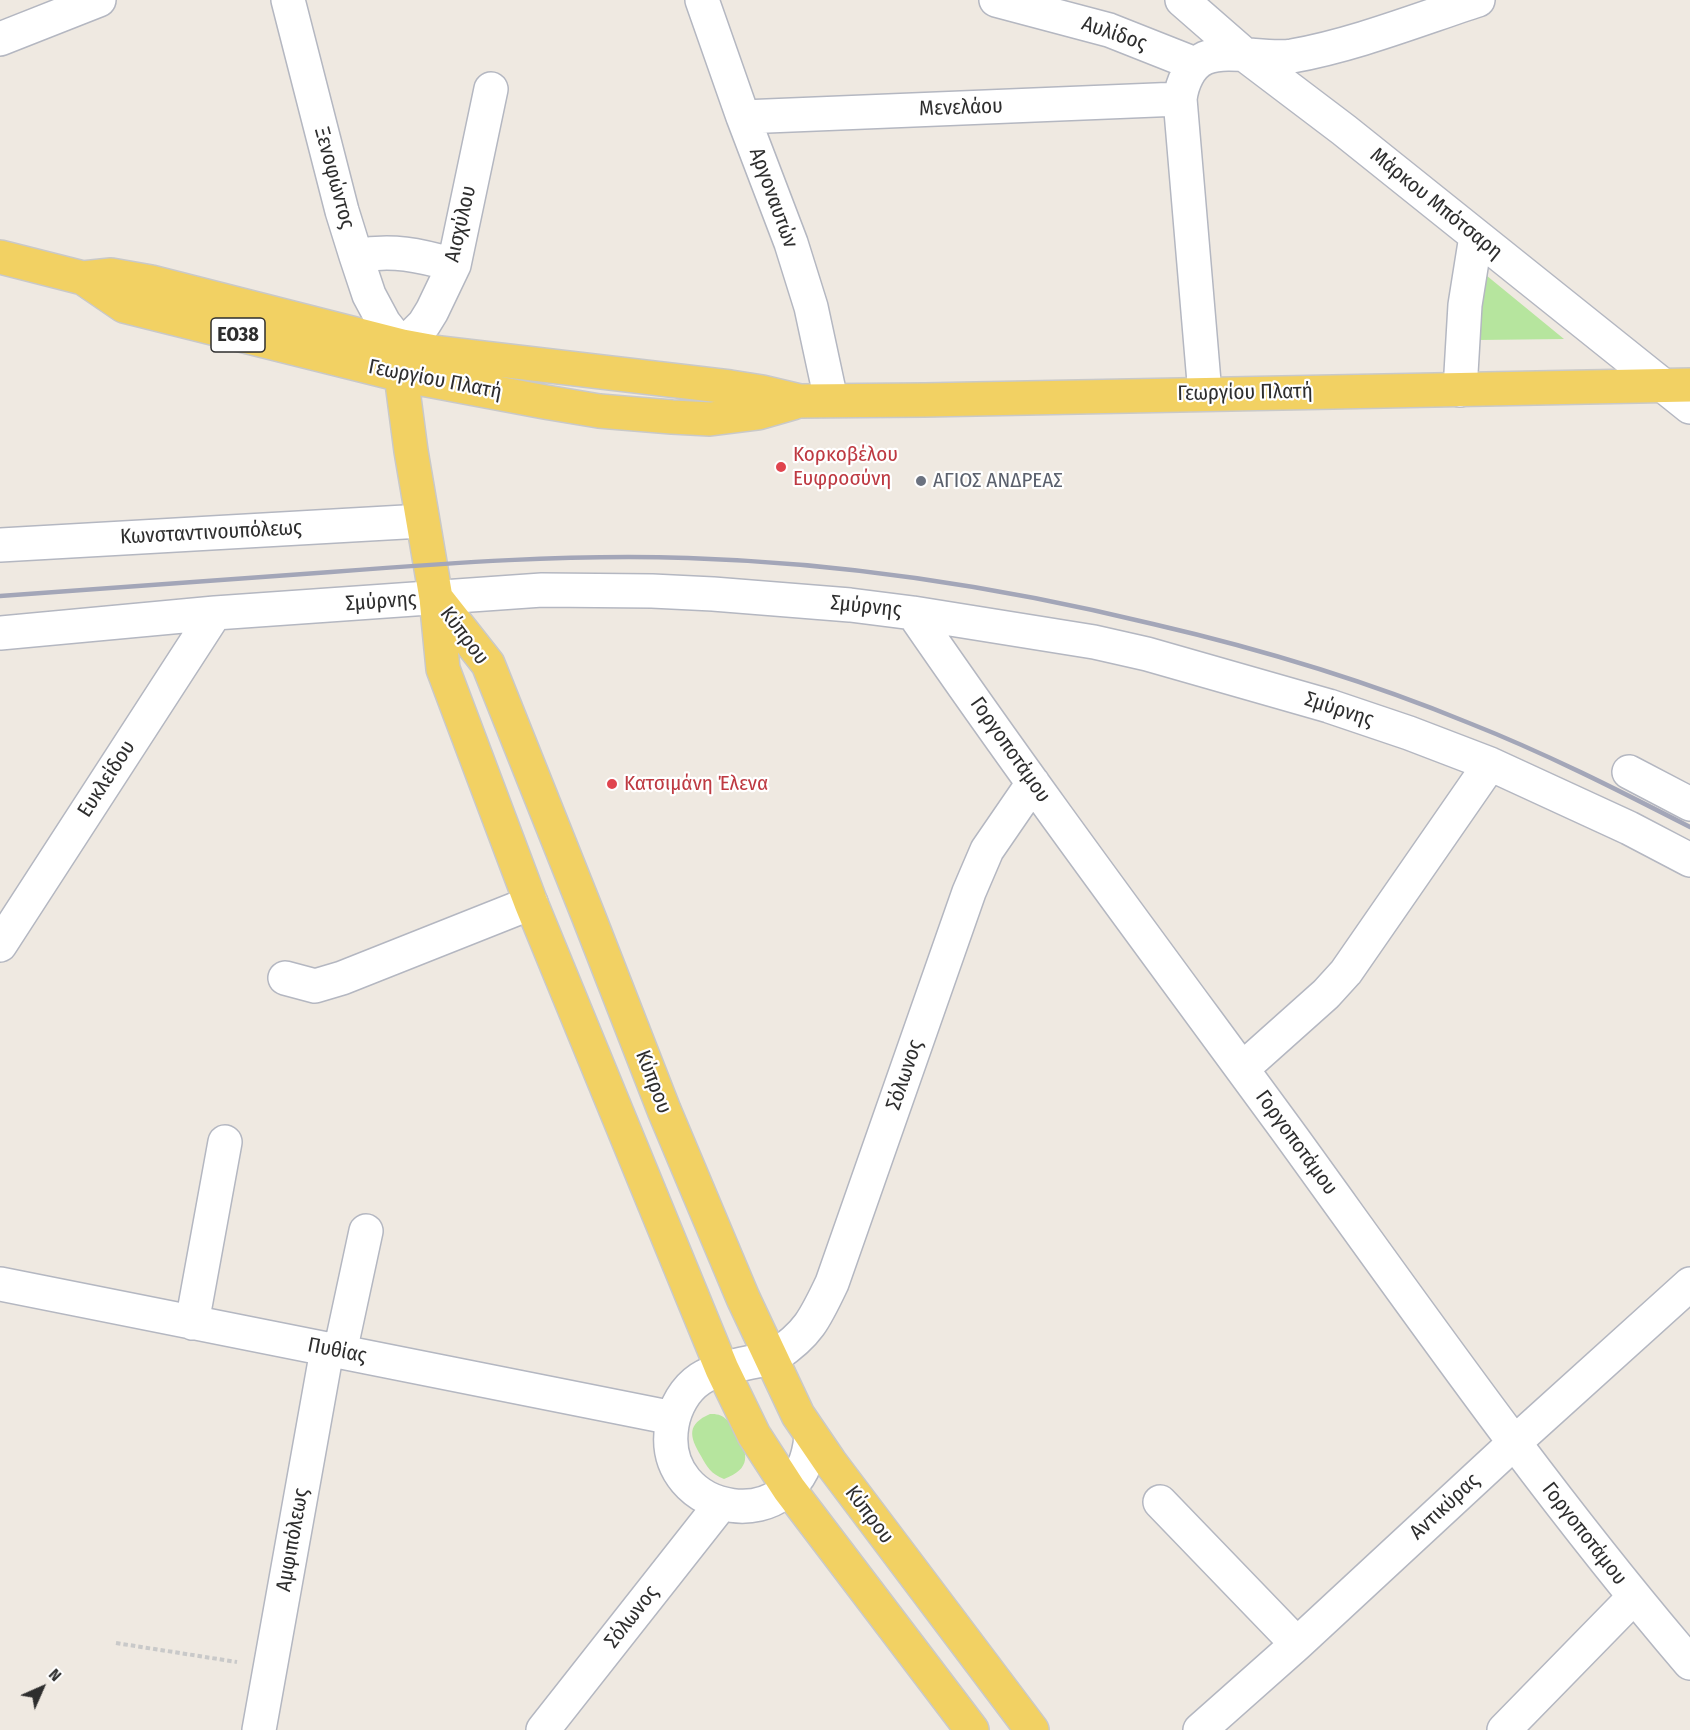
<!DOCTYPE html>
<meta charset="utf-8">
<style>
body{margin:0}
#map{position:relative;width:1690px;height:1730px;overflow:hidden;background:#efe9e1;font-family:"Fira Sans Condensed",sans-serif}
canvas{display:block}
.north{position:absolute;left:12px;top:1658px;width:60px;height:60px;-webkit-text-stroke:4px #fff;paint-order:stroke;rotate:45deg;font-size:16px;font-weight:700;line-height:24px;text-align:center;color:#2e2e2e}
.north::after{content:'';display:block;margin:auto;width:21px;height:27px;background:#2e2e2e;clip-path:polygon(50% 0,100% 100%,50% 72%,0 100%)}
</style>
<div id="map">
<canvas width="1690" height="1730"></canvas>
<div class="north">N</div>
</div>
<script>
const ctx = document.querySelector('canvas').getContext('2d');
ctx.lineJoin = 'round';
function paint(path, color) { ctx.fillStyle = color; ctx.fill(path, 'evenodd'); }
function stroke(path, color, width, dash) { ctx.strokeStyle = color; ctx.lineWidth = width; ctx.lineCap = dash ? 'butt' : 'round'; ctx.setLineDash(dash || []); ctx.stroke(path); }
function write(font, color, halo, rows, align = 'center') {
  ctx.font = font + ' "Fira Sans Condensed",sans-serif'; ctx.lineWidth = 4.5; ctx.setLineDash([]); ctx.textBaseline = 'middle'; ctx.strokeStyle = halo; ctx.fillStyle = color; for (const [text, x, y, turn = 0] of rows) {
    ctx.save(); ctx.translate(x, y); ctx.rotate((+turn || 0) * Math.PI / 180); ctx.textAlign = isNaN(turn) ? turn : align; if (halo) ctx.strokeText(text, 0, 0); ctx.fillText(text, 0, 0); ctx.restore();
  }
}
paint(new Path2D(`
 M1481 271 1564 339 1477 340Z
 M710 1414C725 1413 729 1422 736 1433 749 1454 751 1469 724 1479 711 1474 707 1467 701 1456 689 1436 687 1424 710 1414Z`), '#b6e59e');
const minor = new Path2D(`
 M288 0 342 211 356 256 369 295 384 323 402 346 424 324 432 311 454 265 491 89
 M702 0 743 117 791 243 811 307 831 400
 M996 0 1109 30 1195 64
 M1182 0 1245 55 1344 130 1690 407
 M0 39 99 0
 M743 117 1180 99
 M356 256C392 249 419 255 454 265
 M1460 390 1465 305 1476 236
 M1205 394 1180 99C1182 84 1189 65 1205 58 1228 48 1265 60 1292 56 1354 45 1417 20 1478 0
 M0 545 422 521
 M913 613C1036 792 1166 965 1294 1140 1422 1317 1548 1497 1690 1663
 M0 633 215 613 542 590 652 591 713 594 850 605 913 613 1094 642 1147 654 1329 706 1409 733 1490 764 1629 828 1690 860
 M1629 772 1690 804
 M0 945 215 613
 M285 978 315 986 342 978 531 903
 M1242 1069 1326 994 1346 972 1490 764
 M0 1284 673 1418
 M192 1323 225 1142
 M340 1352 366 1231
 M811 1436C802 1544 656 1517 672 1425 675 1407 685 1389 700 1379 720 1366 747 1364 770 1358L775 1356C808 1334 815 1319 832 1283L969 892 987 850 1033 783
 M1160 1502 1297 1644
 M259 1730 327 1350
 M543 1730 721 1504
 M1200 1730 1297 1644 1514 1443 1690 1284
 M1504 1730 1634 1597`);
const major = new Path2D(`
 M0 257 83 278 124 306 401 375 545 402 599 411 672 417 710 419 758 413 793 403
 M83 278 111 275 151 282 402 346 440 353 730 387 762 392 800 401 925 400 1690 385
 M402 346 401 375 411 451 436 598 443 669 531 903 722 1369 754 1435 789 1489 972 1730
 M436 598 488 664 588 915 664 1110 743 1298 798 1415 830 1462 1032 1730`);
stroke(minor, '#b4b7c1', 36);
stroke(major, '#c9c9c9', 36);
stroke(new Path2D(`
 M116 1643 237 1662`), '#c9c9c9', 4, [4.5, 3]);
stroke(minor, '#fff', 33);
stroke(major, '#f2d163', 33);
stroke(new Path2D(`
 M0 596C110 588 220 580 331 572 449 563 568 554 688 558 845 563 1001 587 1153 624 1261 649 1367 681 1469 723 1545 753 1618 790 1690 827`), '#a3a6b8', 4.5);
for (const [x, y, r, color] of [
 [781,467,6,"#e0444e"],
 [921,481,6,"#6b7280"],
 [612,784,6,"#e0444e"]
]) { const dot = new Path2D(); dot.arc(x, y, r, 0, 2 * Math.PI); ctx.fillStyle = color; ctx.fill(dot); stroke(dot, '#fff', 2); }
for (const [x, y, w] of [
 [238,335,54]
]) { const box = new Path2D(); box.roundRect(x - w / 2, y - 17, w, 34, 4.5); ctx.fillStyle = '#fff'; ctx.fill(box); stroke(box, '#2e2e2e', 1.5); }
write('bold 20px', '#2e2e2e', null, [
 ["ΕΟ38",238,335]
]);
write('21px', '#2e2e2e', '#fff', [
 ["Αυλίδος",1114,34,19],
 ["Μενελάου",961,108,-2],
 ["Ξενοφώντος",334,178,75],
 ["Αργοναυτών",773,198,70],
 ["Μάρκου Μπότσαρη",1436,204,39],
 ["Αισχύλου",461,224,-77],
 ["Γεωργίου Πλατή",435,380,11],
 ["Γεωργίου Πλατή",1245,393,-1],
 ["Κωνσταντινουπόλεως",211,533,-3],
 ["Σμύρνης",381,602,-4],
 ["Σμύρνης",866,607,6],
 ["Κύπρου",464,636,53],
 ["Σμύρνης",1339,710,18],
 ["Γοργοποτάμου",1010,750,55],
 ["Ευκλείδου",107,779,-57],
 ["Σόλωνος",905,1075,-71],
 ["Κύπρου",653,1082,69],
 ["Γοργοποτάμου",1296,1143,54],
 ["Πυθίας",337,1351,11],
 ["Αντικύρας",1445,1507,-43],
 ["Κύπρου",869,1515,53],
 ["Γοργοποτάμου",1584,1534,52],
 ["Αμφιπόλεως",293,1540,-80],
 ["Σόλωνος",632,1617,-52]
]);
write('21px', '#be3a42', '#fff', [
 ["Κορκοβέλου",793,455],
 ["Ευφροσύνη",793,479],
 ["Κατσιμάνη Έλενα",624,784]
], 'left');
write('21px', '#5b616d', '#fff', [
 ["ΑΓΙΟΣ ΑΝΔΡΕΑΣ",933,481]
], 'left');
</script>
